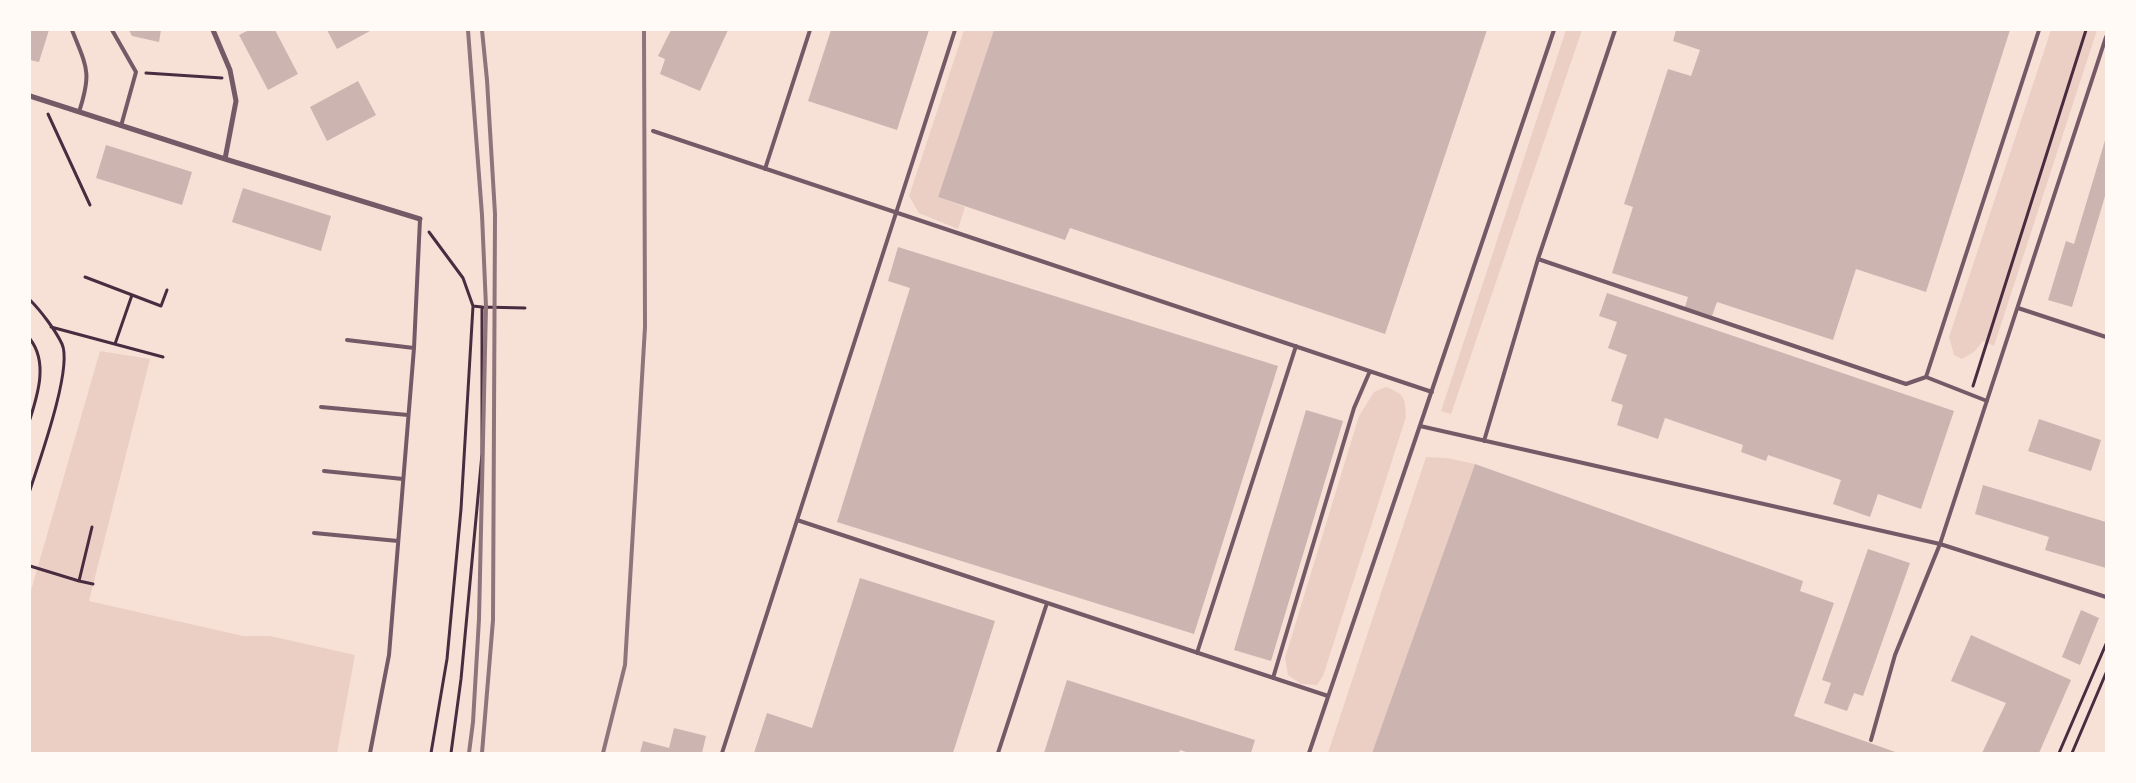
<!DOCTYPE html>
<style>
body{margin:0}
#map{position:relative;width:2136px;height:783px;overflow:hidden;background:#f7e1d7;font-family:"Fira Sans Condensed",sans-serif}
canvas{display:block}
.frame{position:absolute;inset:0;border:31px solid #fffaf5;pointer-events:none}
</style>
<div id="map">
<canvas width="2136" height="783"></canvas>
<div class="frame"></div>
</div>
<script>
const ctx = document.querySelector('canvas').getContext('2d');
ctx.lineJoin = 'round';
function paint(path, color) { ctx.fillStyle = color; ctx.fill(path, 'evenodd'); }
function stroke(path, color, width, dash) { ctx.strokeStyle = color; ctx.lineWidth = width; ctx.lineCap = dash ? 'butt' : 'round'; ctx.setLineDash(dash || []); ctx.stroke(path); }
paint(new Path2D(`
 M964 30H994L938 197 965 207 958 229 919 213 909 196Z
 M1566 30H1582L1451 414 1441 411Z
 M2051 30H2097L1994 346 1983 341 1974 352 1962 359 1954 355 1949 337Z
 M100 351 150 359 89 601 243 636H270L355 655 337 753H30V594Z
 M1386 387C1405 394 1405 398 1406 417L1323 676 1317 685 1301 684 1288 675 1285 658 1359 416 1374 392Z
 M1426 457 1447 458 1475 464 1372 753H1328Z`), '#ebcfc5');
paint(new Path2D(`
 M30 30H49L39 62 30 60Z
 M129 30H161L159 42 132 36Z
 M249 30H275L298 74 268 90 239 35Z
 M327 30H370V31L337 49Z
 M671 30H728L700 91 660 74 665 59 658 56Z
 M831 30H929L897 130 808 101Z
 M994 30H1487L1385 334 1070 228 1065 240 938 197Z
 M1676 30H2010L1926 292 1856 269 1833 340 1717 302 1712 316 1685 307 1688 297 1612 273 1633 207 1624 204 1668 69 1691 76 1700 50 1673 41Z
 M358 81 376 115 327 141 310 107Z
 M2106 137V193L2072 307 2048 300 2066 241 2074 244Z
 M106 145 192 172 182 205 96 178Z
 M243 188 331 216 321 251 232 222Z
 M898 247 1278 366 1194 634 837 522 910 288 888 281Z
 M1607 293 1954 411 1921 509 1878 494 1870 517 1833 504 1841 480 1768 455 1766 461 1741 452 1743 445 1665 418 1658 439 1617 425 1623 405 1611 401 1627 355 1608 348 1617 322 1599 316Z
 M1306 410 1343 421 1271 661 1234 650Z
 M2039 419 2101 440 2091 471 2028 451Z
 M1475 464 1803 581 1800 591 1834 603 1794 716 1898 753H1372Z
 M1983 485 2106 522V568L2045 550 2049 537 1975 514Z
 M1868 549 1910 563 1863 696 1854 693 1847 711 1824 703 1831 683 1822 680Z
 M860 578 995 621 953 753H754L767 713 812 728Z
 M2081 610 2099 618 2080 665 2062 657Z
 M1971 635 2071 680 2039 753H1982L2006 703 1951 681Z
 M1067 680 1255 740 1251 753H1189L1180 750 1179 753H1044Z
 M674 728 706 736 702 753H640L643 741 669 748Z`), '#ccb4b1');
stroke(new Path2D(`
 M146 73 222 78
 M48 114 90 205
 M429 232 463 278 473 306 461 509 447 659 431 753
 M85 277 161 306 167 290
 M30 300C41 311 56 331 62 344 73 368 39 462 30 490
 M482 307 525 308
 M51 327 163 357
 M30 339C48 362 38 394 30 419
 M115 344 132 295
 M1973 386 2086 30
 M30 566 79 581 92 527
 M79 581 93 584
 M451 753 461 679 482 454V307L473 306
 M2059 753 2106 644
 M2072 753 2106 673`), '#4a2c40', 3);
stroke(new Path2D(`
 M72 30C87 68 92 72 79 112
 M112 30 136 72 121 126
 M653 131 1432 392
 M765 169 810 30
 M1538 259 1906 384 1926 377 1987 401
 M2018 308 2106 337
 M347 340 414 348
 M1926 377 2039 30
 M321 407 408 415
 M1420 426 1940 544 2106 597
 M1484 441 1538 259 1615 30
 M324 471 403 479
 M797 520 1328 696
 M314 533 398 541
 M1197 653 1296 346
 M1273 678 1354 408 1370 371
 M1871 740 1895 655 1940 544 2106 37
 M370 753 389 655 414 348 420 219
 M722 753 955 30
 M998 753 1047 603
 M1309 753 1554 30`), '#755966', 4);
stroke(new Path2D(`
 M213 30 230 70 236 101 225 159
 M30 96 225 159 420 219`), '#755966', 5);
stroke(new Path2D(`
 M468 30 482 215 486 307 479 619 473 722 469 753
 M482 30 487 80 495 214 493 620 482 753
 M603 753 625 665 645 327 644 30`), '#8f747c', 4);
</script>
